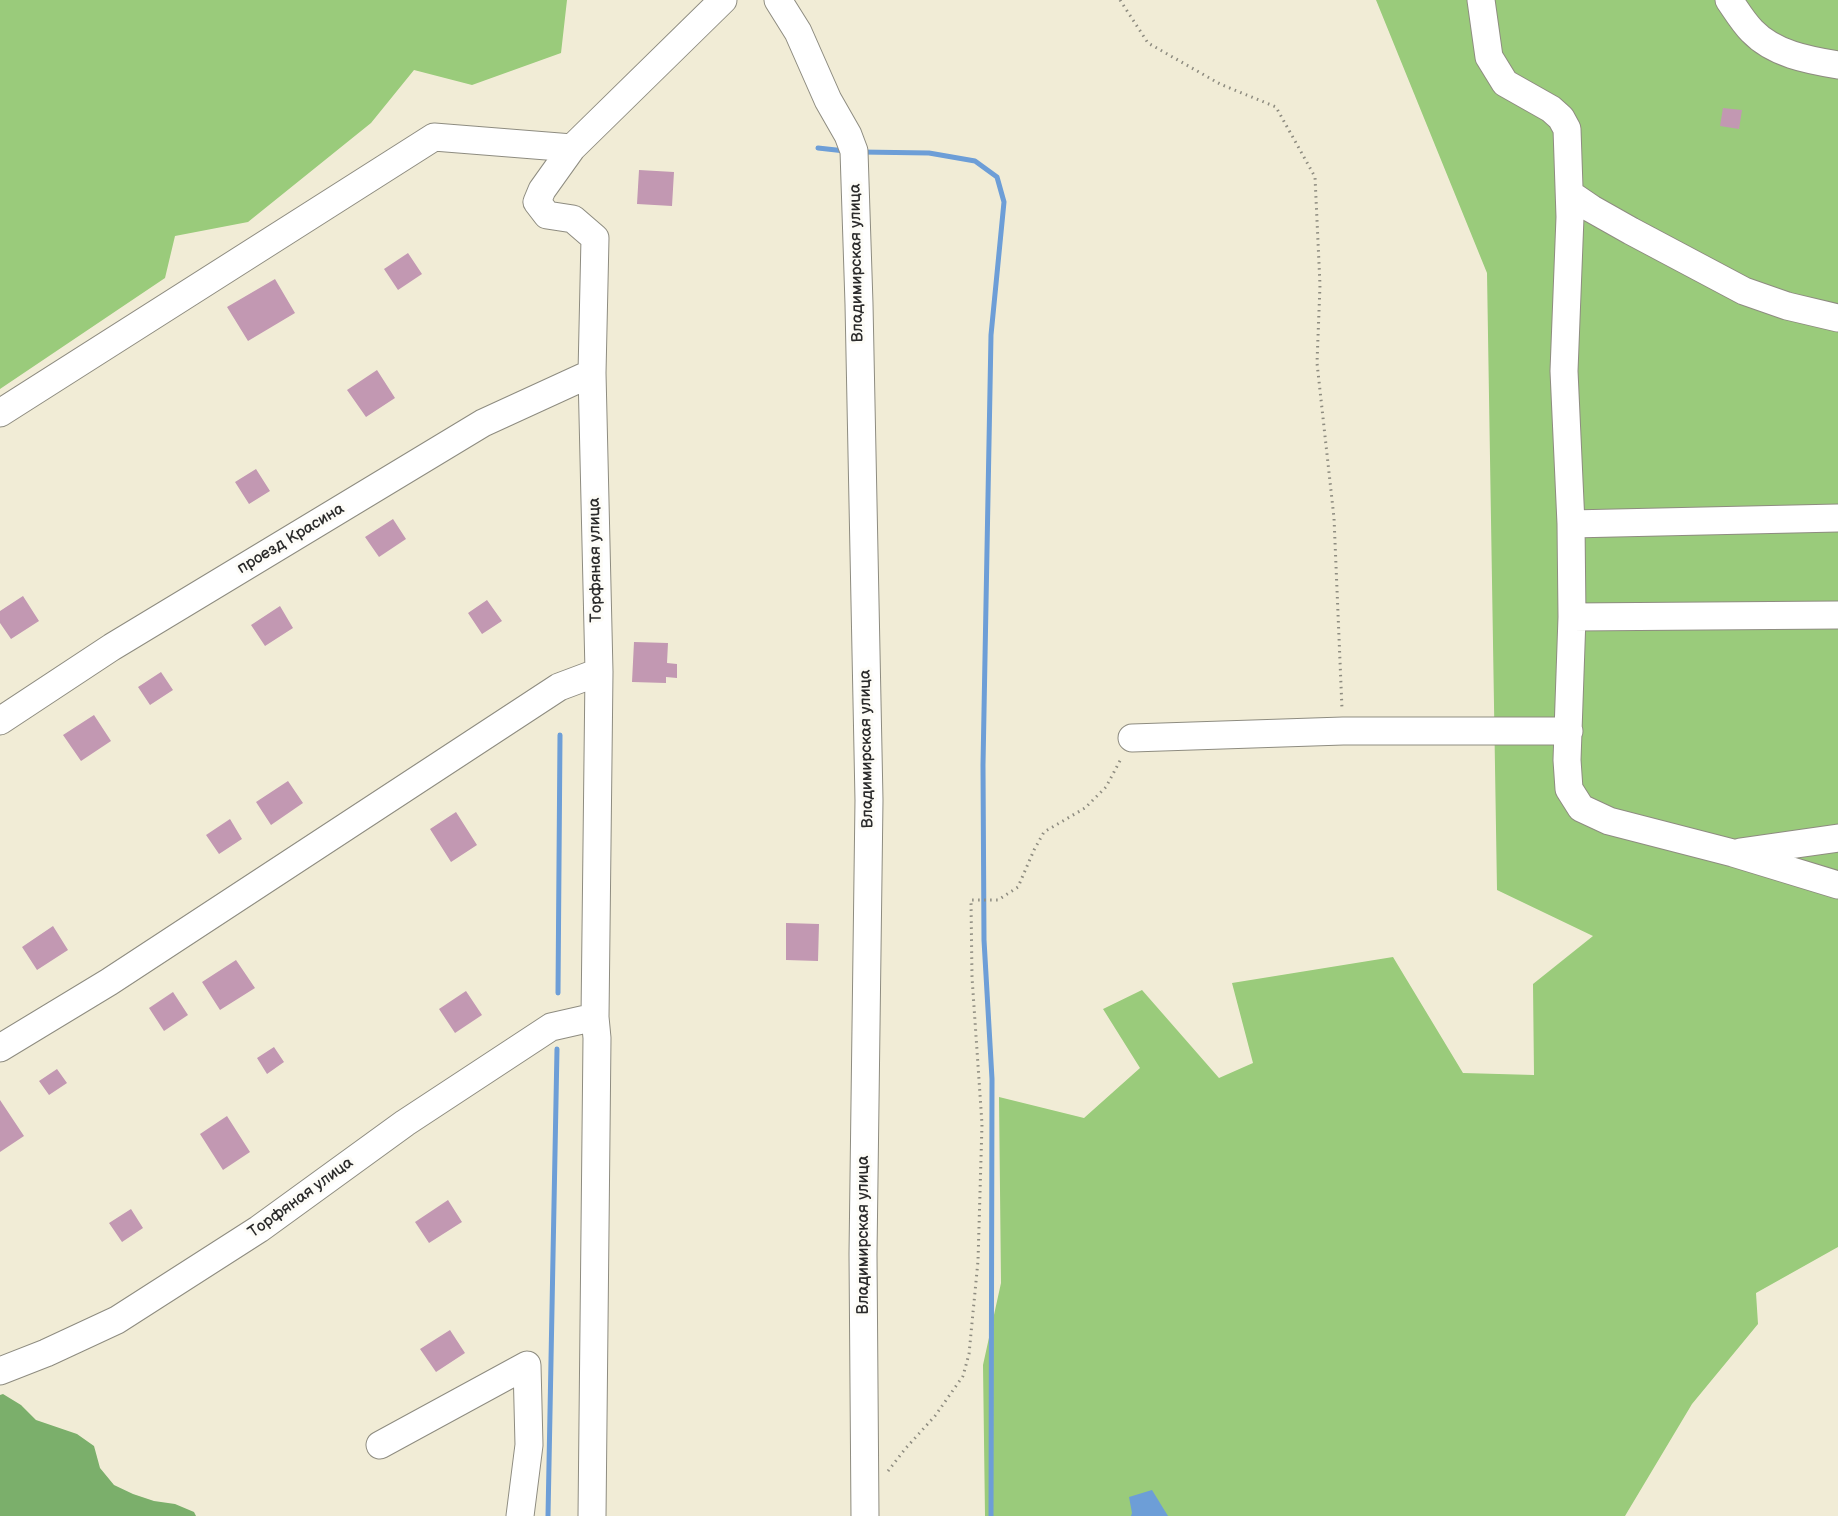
<!DOCTYPE html>
<meta charset="utf-8">
<style>
body{margin:0}
canvas{display:block;background:#f1ecd6}
</style>
<canvas width="1838" height="1516"></canvas>
<script>
const ctx = document.querySelector('canvas').getContext('2d');
ctx.lineJoin = 'round';
function paint(path, color) { ctx.fillStyle = color; ctx.fill(path, 'evenodd'); }
function stroke(path, color, width, dash) { ctx.strokeStyle = color; ctx.lineWidth = width; ctx.lineCap = dash ? 'butt' : 'round'; ctx.setLineDash(dash || []); ctx.stroke(path); }
function write(font, color, halo, rows, align = 'center') {
  ctx.font = font + ' "Balsamiq Sans",sans-serif'; ctx.lineWidth = 6; ctx.setLineDash([]); ctx.textBaseline = 'middle'; ctx.strokeStyle = halo; ctx.fillStyle = color; for (const [text, x, y, turn = 0] of rows) {
    ctx.save(); ctx.translate(x, y); ctx.rotate((+turn || 0) * Math.PI / 180); ctx.textAlign = isNaN(turn) ? turn : align; if (halo) ctx.strokeText(text, 0, 0); ctx.fillText(text, 0, 0); ctx.restore();
  }
}
paint(new Path2D(`
 M0 0H567L561 53 472 85 414 70 371 123 248 222 175 236 165 278 0 389Z
 M1376 0H1838V1247L1756 1293 1758 1324 1692 1404 1625 1516H985L983 1365 1001 1283 999 1097 1084 1118 1140 1068 1103 1009 1142 990 1219 1078 1253 1063 1232 983 1393 957 1463 1073 1534 1075 1533 984 1593 936 1497 890 1487 273Z`), '#9acb7b');
paint(new Path2D(`
 M3 1394 21 1405 36 1420 77 1434 94 1446 100 1468 114 1485 133 1494 154 1501 175 1504 194 1512 196 1516H0V1395Z`), '#7baf6b');
paint(new Path2D(`
 M1152 1490 1168 1516H1131L1132 1513 1129 1497Z`), '#6d9ed7');
stroke(new Path2D(`
 M818 148 845 151
 M861 152 929 153 975 161 997 177 1004 202 991 335 983 765 984 940 992 1079 991 1516
 M558 993 560 735
 M548 1516 557 1049`), '#6d9ed7', 5);
paint(new Path2D(`
 M1723 108 1742 110 1739 129 1720 126Z
 M639 170 674 172 672 206 637 204Z
 M408 253 422 274 398 290 384 269Z
 M275 279 295 313 248 341 227 307Z
 M377 370 395 398 366 417 347 390Z
 M256 469 270 491 249 504 235 482Z
 M393 519 406 539 379 557 365 537Z
 M23 596 39 621 11 639 0 623V611Z
 M487 600 502 621 482 634 468 613Z
 M280 606 293 628 265 646 251 625Z
 M634 642 668 643 667 663 677 664V678L666 677V683L632 682Z
 M161 672 173 690 150 705 138 687Z
 M94 715 111 741 81 761 63 735Z
 M288 781 303 803 271 825 256 802Z
 M456 812 477 845 451 862 430 829Z
 M230 819 242 839 219 854 206 835Z
 M786 923 819 924 818 961 786 960Z
 M53 926 68 950 37 970 22 947Z
 M236 960 255 988 220 1010 202 982Z
 M466 991 482 1015 455 1033 439 1009Z
 M173 992 188 1015 164 1031 149 1008Z
 M274 1047 284 1062 267 1074 257 1058Z
 M57 1069 67 1083 49 1095 39 1081Z
 M0 1100 24 1136 0 1152Z
 M227 1116 250 1152 223 1170 200 1134Z
 M448 1200 462 1222 429 1243 415 1222Z
 M131 1209 143 1228 122 1242 109 1223Z
 M450 1330 465 1353 436 1372 420 1349Z`), '#c298b2');
const minor = new Path2D(`
 M778 0 798 32 828 100 848 135 854 151 859 304 869 800 863 1254 865 1516
 M1481 0 1489 57 1505 83 1551 109 1561 118 1567 129 1570 217 1564 371 1571 524 1572 617 1567 760 1569 789 1581 808 1609 821 1733 853 1838 885
 M1729 0C1736 10 1743 22 1752 31 1774 54 1808 60 1838 65
 M1570 194 1592 209 1631 231 1744 291 1787 306 1838 318
 M0 413 434 137 572 148
 M1571 524 1838 518
 M1572 617 1838 615
 M0 721 112 647 483 423 592 373
 M1132 738 1343 731H1569
 M1740 852 1838 838
 M0 1048 109 982 559 687 599 672
 M0 1371 46 1353 117 1320 259 1229 405 1123 551 1027 595 1017 599 672 592 373 595 238 573 219 547 215 537 202 542 190 572 148 723 0
 M380 1445 527 1365 529 1445 520 1516
 M592 1516 597 1038 595 1017`);
stroke(minor, '#8e8c80', 29);
stroke(new Path2D(`
 M1120 0 1148 43 1220 84 1276 107 1315 177 1320 285 1317 363 1334 518 1342 709
 M888 1471 905 1449 935 1416 963 1376 969 1354 978 1261 982 1124 972 977 971 900H998L1018 887 1034 850 1044 832 1085 808 1106 787 1122 757`), '#8e8c80', 3, [1.5, 4.5]);
stroke(minor, '#fff', 27);
write('16px', '#2b2b2b', '#fdfcf7', [
 ["Владимирская улица",857,263,-91],
 ["проезд Красина",291,539,-31],
 ["Торфяная улица",596,560,-91],
 ["Владимирская улица",867,749,-91],
 ["Торфяная улица",301,1198,-36],
 ["Владимирская улица",864,1235,-90]
]);
</script>
